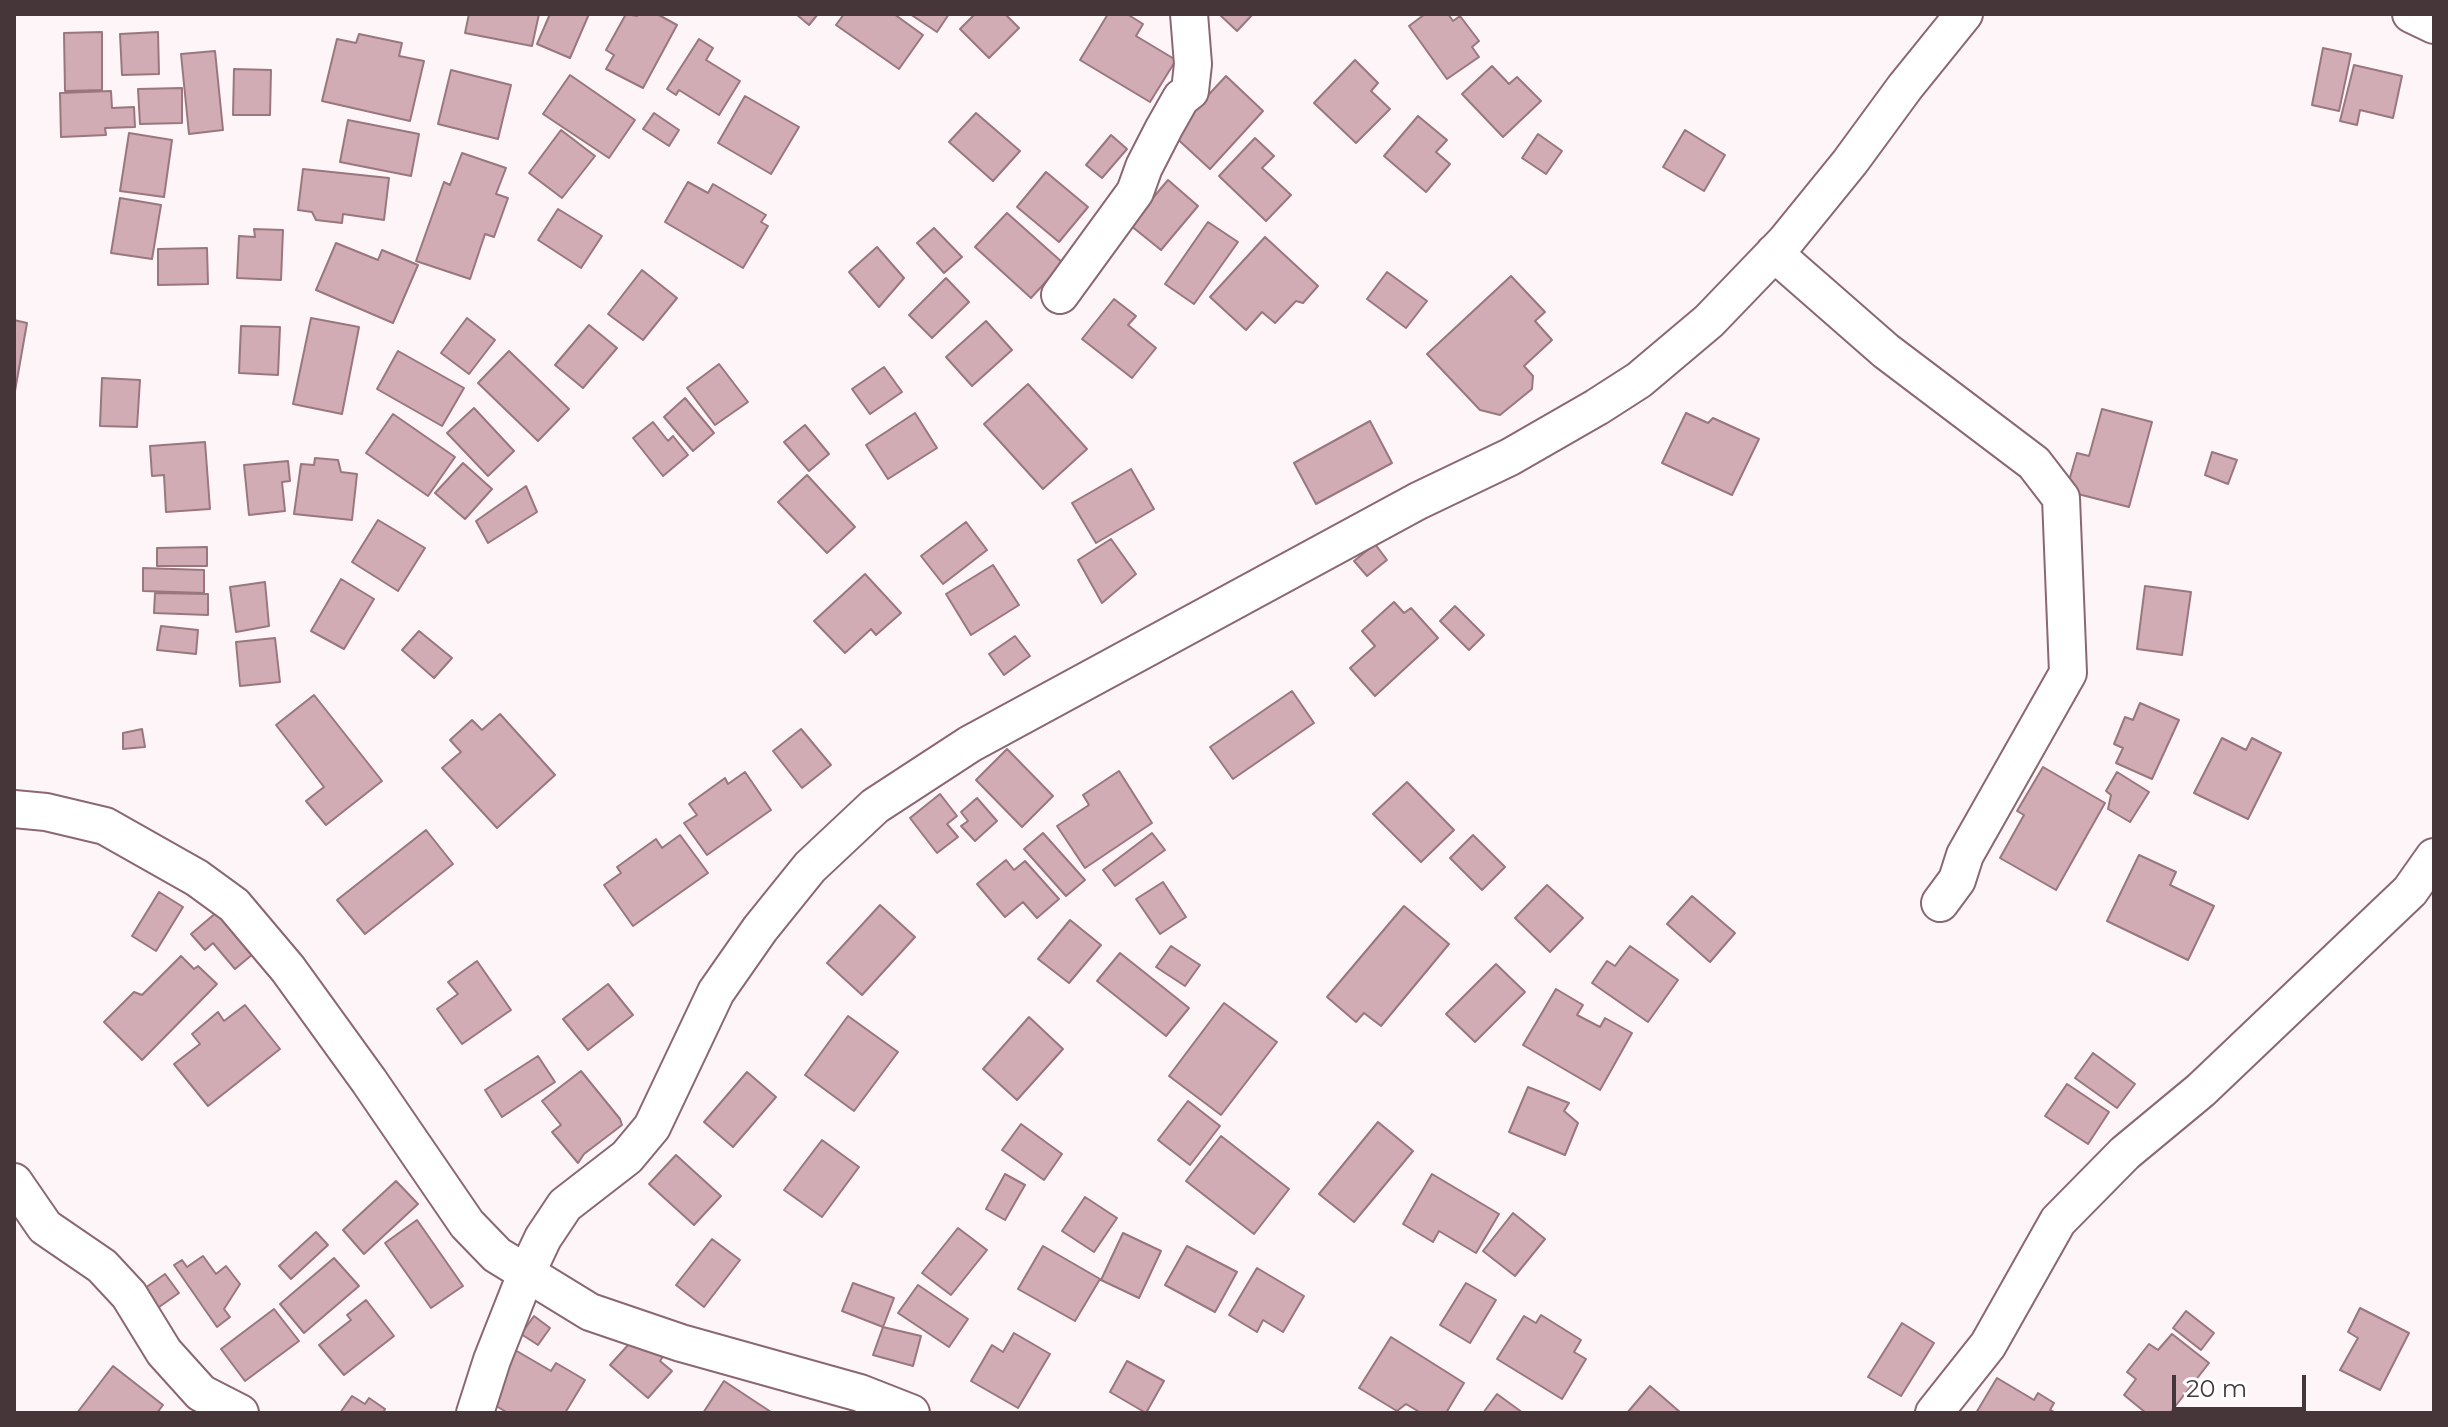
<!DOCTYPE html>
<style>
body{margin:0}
#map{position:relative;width:2448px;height:1427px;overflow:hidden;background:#fdf5f7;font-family:Montserrat,sans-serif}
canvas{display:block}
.frame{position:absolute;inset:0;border:16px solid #46363a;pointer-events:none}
.scale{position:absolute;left:2172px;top:1375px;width:134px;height:36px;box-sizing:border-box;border:4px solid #46363a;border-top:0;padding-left:10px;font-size:24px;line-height:28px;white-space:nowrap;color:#46363a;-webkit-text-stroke:6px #fff;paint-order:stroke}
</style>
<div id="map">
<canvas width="2448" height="1427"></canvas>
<div class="frame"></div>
<div class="scale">20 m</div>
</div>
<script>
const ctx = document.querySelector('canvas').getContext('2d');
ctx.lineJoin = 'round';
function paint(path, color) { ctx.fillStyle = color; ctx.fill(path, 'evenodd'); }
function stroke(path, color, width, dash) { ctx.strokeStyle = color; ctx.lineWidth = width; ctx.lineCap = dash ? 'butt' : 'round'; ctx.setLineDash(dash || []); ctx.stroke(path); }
const building = new Path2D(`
 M469 14H539L532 46 465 33Z
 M550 14H589L570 58 537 44Z
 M626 14 637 16 638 14H657L677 25 643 88 606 69 614 55 606 50Z
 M796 14H818L809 25Z
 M844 14H894L923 35 899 69 836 25Z
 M910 14H949L937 32Z
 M975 14H1005L1019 28 989 58 960 29Z
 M1108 14H1127L1143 24 1136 36 1176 60 1150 102 1080 60Z
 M1219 14H1253L1237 31Z
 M1425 14H1448L1453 21 1460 16 1479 41 1472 47 1479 57 1447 79 1409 26Z
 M102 32V90L65 91 64 33Z
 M158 32 159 74 122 75 120 34Z
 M359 34 402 43 399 56 424 61 410 121 322 101 337 39 356 43Z
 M699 39 713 48 706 60 740 81 719 115 679 90 676 95 667 89Z
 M2323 48 2351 54 2339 111 2312 105Z
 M215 51 223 130 189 134 181 54Z
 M1355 60 1378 83 1371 91 1390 109 1356 143 1314 103Z
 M2354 65 2402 76 2393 118 2360 110 2357 125 2340 121Z
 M1492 66 1509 84 1517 77 1541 101 1503 137 1462 94Z
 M234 69 271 70 270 115H233Z
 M451 70 511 85 498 139 438 124Z
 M570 75 635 120 609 158 543 114Z
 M1226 76 1263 111 1210 169 1172 134Z
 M182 88V123L140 124 138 89Z
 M111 91 112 108 134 107 135 127 105 128 106 135 61 137 60 93Z
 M745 96 799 127 771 174 718 143Z
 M654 113 679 130 669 146 643 129Z
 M976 113 1020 151 993 181 949 142Z
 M1418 116 1447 140 1436 152 1450 164 1426 192 1384 156Z
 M348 120 419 134 411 176 340 162Z
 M561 130 595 156 562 198 529 173Z
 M1685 130 1725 155 1704 191 1663 167Z
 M129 133 172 140 164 197 120 191Z
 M1538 134 1562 151 1546 174 1522 158Z
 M1111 135 1127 149 1102 178 1086 165Z
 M1255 138 1274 156 1262 168 1291 195 1266 221 1219 176Z
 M462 153 506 168 496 194 508 198 494 237 485 234 470 279 416 261 444 182 450 185Z
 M303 169 389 178 384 220 343 214 342 223 316 220 312 212 298 210Z
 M1046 172 1088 207 1059 242 1017 207Z
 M1168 180 1198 206 1161 250 1130 225Z
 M688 182 708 193 713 184 766 215 761 222 768 226 743 268 665 222Z
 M120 198 161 205 152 259 111 253Z
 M558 209 602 236 581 268 538 240Z
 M1007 213 1063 263 1031 298 975 247Z
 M1208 222 1238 242 1194 304 1165 284Z
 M934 228 962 257 944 273 917 243Z
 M254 229 283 230 281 280 237 278 239 236 255 237Z
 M1265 237 1318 286 1303 303 1296 301 1275 323 1262 312 1246 330 1210 297Z
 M336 243 378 260 382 250 418 265 393 323 316 290Z
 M877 247 904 278 879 307 849 272Z
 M207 248 208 284 158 285V249Z
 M642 270 677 298 643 340 608 314Z
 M1387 272 1427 301 1406 328 1367 299Z
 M1511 276 1545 312 1535 321 1552 340 1524 366 1533 376 1532 389 1500 415 1480 410 1427 354Z
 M946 278 969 302 932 338 909 315Z
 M1114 299 1136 316 1128 325 1156 348 1132 378 1082 339Z
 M311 318 359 327 342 414 293 404Z
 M467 318 495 340 469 374 441 353Z
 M14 320 27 323 15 391H14Z
 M986 321 1012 350 972 386 946 357Z
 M589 325 617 348 583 388 555 365Z
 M241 326 280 327 278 375 239 373Z
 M398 351 464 388 442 426 377 389Z
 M509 351 569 409 538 441 478 383Z
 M719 364 748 402 715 425 687 388Z
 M884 367 902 392 870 414 852 389Z
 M102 378 140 380 137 427 100 426Z
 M1028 384 1087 449 1043 489 984 424Z
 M685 398 714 433 693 451 664 417Z
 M474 408 514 451 488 476 447 433Z
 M2102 409 2152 422 2129 507 2066 491 2077 453 2089 456Z
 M915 413 937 448 888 479 866 445Z
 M1686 413 1708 423 1713 418 1759 439 1732 495 1662 463Z
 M393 414 455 457 428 496 366 453Z
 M1370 421 1392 463 1316 504 1294 463Z
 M653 422 668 441 673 436 688 455 663 476 633 438Z
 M805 425 829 454 809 471 784 442Z
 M205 442 210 509 166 512 164 475 152 476 150 446Z
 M2212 452 2237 460 2228 484 2205 475Z
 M315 458 338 460 341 472 357 474 352 520 294 514 301 464 314 465Z
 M288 461 290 481 282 482 285 511 249 515 244 465Z
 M463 463 492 489 465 519 435 493Z
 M1131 469 1154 509 1096 543 1072 503Z
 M807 475 855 527 827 553 778 502Z
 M526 486 537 512 488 543 476 521Z
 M378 520 425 548 398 591 352 562Z
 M966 522 987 550 943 584 921 556Z
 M1111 539 1136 574 1102 603 1078 560Z
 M1375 544 1387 560 1367 576 1354 561Z
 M207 547V566H157V548Z
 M993 565 1019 605 971 635 946 594Z
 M143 568 204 570V593L143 591Z
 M865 574 901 613 876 635 871 629 845 653 814 621Z
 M341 579 374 599 344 649 311 631Z
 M265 582 269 626 236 632 230 587Z
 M2145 586 2191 592 2182 655 2137 649Z
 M155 593 208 594V615L154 613Z
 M1394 602 1404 613 1411 608 1438 638 1375 696 1350 668 1375 646 1362 631Z
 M1455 606 1484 635 1469 650 1440 621Z
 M161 626 198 630 196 654 157 650Z
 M419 631 452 658 434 678 402 650Z
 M1015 636 1030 656 1004 675 989 654Z
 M275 638 280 682 240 686 236 642Z
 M1292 691 1314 723 1233 779 1210 747Z
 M314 695 382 781 326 825 306 801 324 787 276 725Z
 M2140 703 2179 720 2152 779 2116 763 2123 748 2114 744 2125 717 2133 720Z
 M500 714 555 775 497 828 442 768 461 752 450 740 472 720 482 730Z
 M142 729 145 747 123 749V733Z
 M801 729 831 765 802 788 773 751Z
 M2222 738 2246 750 2252 738 2281 753 2248 819 2194 793Z
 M1007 749 1053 796 1022 827 976 780Z
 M2043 767 2105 803 2056 890 2000 858 2024 815 2017 811Z
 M1119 771 1152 823 1085 868 1057 826 1089 805 1083 795Z
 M745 772 771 810 707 855 684 823 697 815 689 804 725 778 728 784Z
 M2117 772 2149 792 2130 822 2108 809 2111 795 2106 791Z
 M1407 782 1454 830 1421 862 1373 814Z
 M940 794 957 816 947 824 958 837 937 853 910 818Z
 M977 798 997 821 975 841 961 826 968 821 961 812Z
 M426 830 453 864 365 934 337 900Z
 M1043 833 1085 880 1066 896 1024 849Z
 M1152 833 1165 850 1115 886 1103 870Z
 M680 835 708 873 633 926 604 885 621 873 617 867 656 839 662 848Z
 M1473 835 1505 867 1482 890 1450 858Z
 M2139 855 2176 872 2170 885 2214 906 2188 960 2107 921Z
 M1006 860 1014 870 1025 861 1059 899 1037 918 1023 902 1005 917 977 884Z
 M1163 882 1186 917 1160 934 1136 899Z
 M1547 885 1583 918 1550 952 1515 918Z
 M159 892 183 907 156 951 132 936Z
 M1692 896 1735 933 1710 962 1667 924Z
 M880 905 915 937 862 995 827 963Z
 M1404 906 1449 944 1381 1026 1364 1013 1356 1022 1327 997Z
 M217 912 253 954 235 969 213 943 205 950 191 934Z
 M1070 920 1101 945 1069 983 1038 959Z
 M1171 946 1200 965 1185 986 1156 967Z
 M1630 946 1678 980 1648 1022 1592 983 1607 961 1615 966Z
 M1120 953 1189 1008 1166 1036 1097 981Z
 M181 956 194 969 198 966 217 984 142 1060 104 1022 134 992 142 995Z
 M477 961 511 1010 462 1044 437 1009 458 994 448 982Z
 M1496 964 1525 992 1475 1042 1446 1014Z
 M608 984 633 1015 588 1050 563 1019Z
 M1556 989 1583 1005 1577 1015 1600 1027 1605 1018 1632 1033 1600 1090 1523 1045Z
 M1224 1003 1277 1042 1221 1115 1169 1076Z
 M245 1005 280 1049 208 1106 174 1064 200 1044 192 1034 218 1012 224 1021Z
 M848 1016 898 1052 854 1111 805 1075Z
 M1029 1017 1063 1049 1017 1100 983 1069Z
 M2093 1053 2135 1084 2117 1108 2075 1078Z
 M538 1056 555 1082 502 1117 485 1090Z
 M581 1071 620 1119 622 1125 584 1154 578 1163 552 1132 561 1125 542 1101Z
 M747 1072 776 1097 733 1147 704 1122Z
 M2067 1084 2109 1112 2088 1144 2045 1116Z
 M1528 1087 1569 1103 1564 1111 1578 1123 1565 1155 1509 1132Z
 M1188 1101 1220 1126 1190 1165 1158 1140Z
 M1378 1122 1413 1151 1354 1222 1319 1194Z
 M1021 1124 1062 1154 1044 1180 1002 1150Z
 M1221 1136 1289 1189 1254 1234 1186 1181Z
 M822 1140 859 1167 822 1217 784 1190Z
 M676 1155 721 1196 694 1225 649 1184Z
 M1005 1174 1025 1185 1005 1220 986 1209Z
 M1432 1174 1499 1214 1476 1253 1439 1231 1433 1242 1403 1224Z
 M396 1181 418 1204 364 1254 343 1230Z
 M1085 1197 1117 1218 1094 1252 1062 1231Z
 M1513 1213 1545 1239 1515 1276 1483 1251Z
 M417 1220 463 1286 431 1308 385 1243Z
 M958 1228 987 1250 951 1295 922 1273Z
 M316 1232 328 1245 291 1279 279 1266Z
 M1123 1233 1161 1251 1139 1298 1101 1280Z
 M712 1239 740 1260 704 1307 676 1285Z
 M1043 1246 1100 1279 1075 1321 1018 1289Z
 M1187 1246 1237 1272 1215 1312 1165 1285Z
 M203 1256 216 1274 226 1266 240 1284 224 1309 230 1317 217 1327 174 1265 182 1260 187 1267Z
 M334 1258 359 1286 304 1333 280 1304Z
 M1257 1268 1304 1296 1283 1332 1263 1320 1257 1332 1229 1315Z
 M165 1274 179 1293 152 1312 138 1293Z
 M853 1283 894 1298 883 1327 842 1311Z
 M1466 1283 1496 1300 1470 1343 1440 1325Z
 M918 1285 968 1319 949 1347 898 1313Z
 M366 1300 394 1336 344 1375 319 1345 351 1320 347 1315Z
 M2360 1308 2409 1333 2380 1390 2340 1370 2358 1338 2348 1332Z
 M274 1309 299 1341 245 1381 221 1349Z
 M2186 1311 2214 1333 2201 1350 2173 1328Z
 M1541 1315 1581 1340 1574 1352 1586 1359 1562 1399 1497 1359 1524 1316 1536 1323Z
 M534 1316 550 1328 538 1345 521 1334Z
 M1902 1323 1934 1343 1901 1396 1868 1377Z
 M883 1327 921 1336 913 1366 873 1355Z
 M639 1333 664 1355 660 1361 672 1371 648 1398 610 1365Z
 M1014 1333 1050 1354 1018 1408 971 1381 992 1345 1003 1352Z
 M2172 1334 2209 1363 2170 1413H2146L2124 1395 2136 1379 2127 1372 2149 1344 2158 1350Z
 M1391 1337 1464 1383 1446 1413H1421L1406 1404 1397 1411 1359 1388Z
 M515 1350 551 1371 556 1363 585 1380 565 1413H508L486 1400Z
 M1127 1361 1164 1381 1146 1413 1110 1392Z
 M113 1366 163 1405 157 1413H77Z
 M1997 1378 2034 1400 2038 1393 2054 1403 2050 1410 2056 1413H1976Z
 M724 1381 771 1412 703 1413Z
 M1650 1386 1681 1413H1627Z
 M1497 1394 1523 1413H1483Z
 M352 1396 365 1404 369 1398 385 1409 383 1413H340Z`);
paint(building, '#d2acb5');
stroke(building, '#9a767f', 2);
const minor = new Path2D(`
 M2411 14 2434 25
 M1774 253 1886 351 2034 463 2061 498 2068 673 1965 855 1957 880 1940 903
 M1060 295 1135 192 1144 167 1164 128 1181 98 1190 91 1193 64 1189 14
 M14 809 46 812 105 826 197 878 234 905 288 969 369 1081 467 1224 497 1255 590 1312 681 1343 860 1393 911 1413
 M14 1182 45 1227 102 1266 129 1295 164 1352 201 1393 240 1413
 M475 1413 492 1360 526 1274 543 1238 565 1205 627 1157 652 1127 716 992 760 929 810 867 875 806 970 744 1418 501 1510 457 1597 407 1639 380 1709 321 1785 242 1850 162 1905 87 1964 14
 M1934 1413 1988 1345 2058 1221 2125 1153 2201 1090 2410 891 2434 857`);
stroke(minor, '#8b6871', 40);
stroke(minor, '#fff', 36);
</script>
